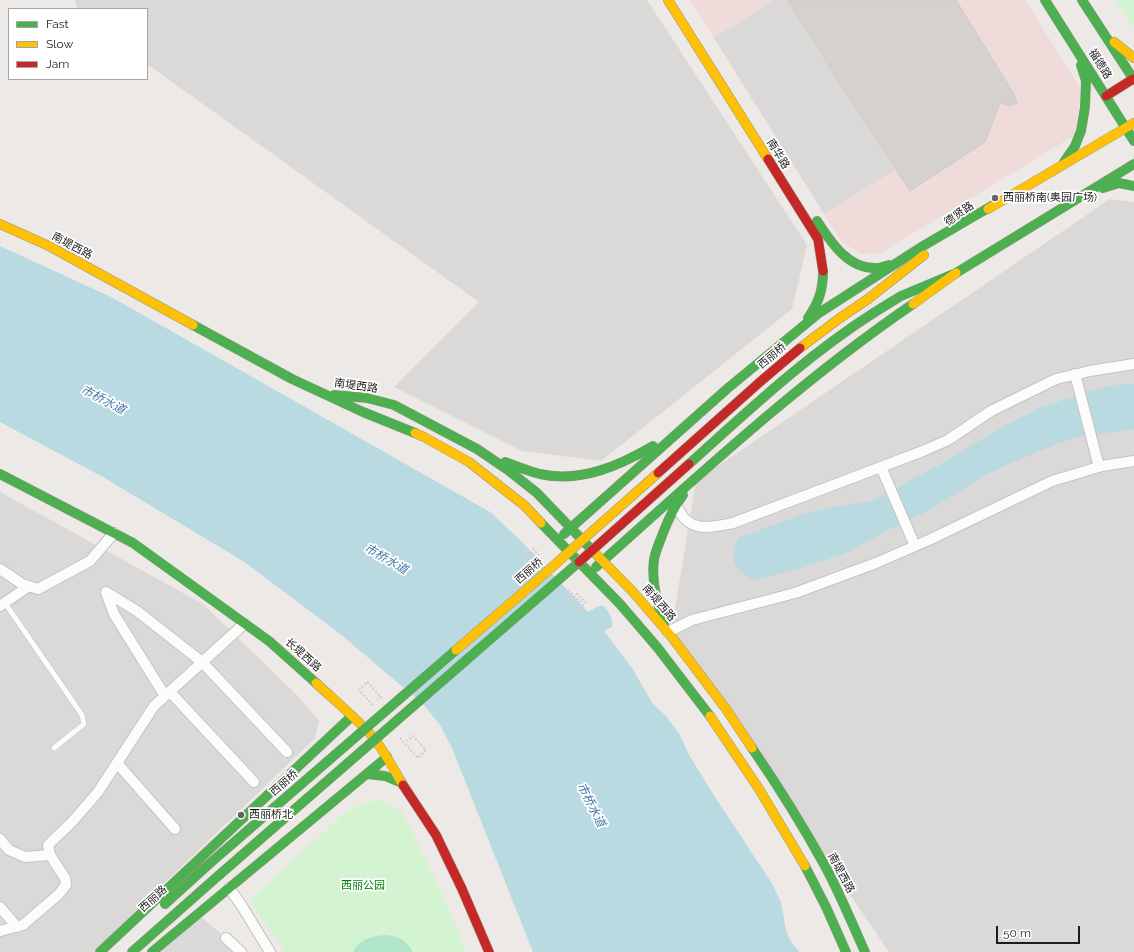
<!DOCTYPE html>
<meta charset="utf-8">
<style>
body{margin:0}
#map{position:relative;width:1134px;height:952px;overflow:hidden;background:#ece9e6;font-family:Raleway,sans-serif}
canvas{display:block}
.legend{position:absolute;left:8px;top:8px;width:140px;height:72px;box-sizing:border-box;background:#fff;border:1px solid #a5a5a5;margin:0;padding:5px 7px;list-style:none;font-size:12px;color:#1d1d1d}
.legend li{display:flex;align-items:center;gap:8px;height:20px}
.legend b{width:20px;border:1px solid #a5a5a5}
.scale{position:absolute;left:996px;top:926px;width:84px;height:18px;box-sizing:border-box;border:2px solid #1d1d1d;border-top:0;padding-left:5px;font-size:12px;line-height:14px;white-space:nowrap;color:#1d1d1d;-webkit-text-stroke:3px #fff;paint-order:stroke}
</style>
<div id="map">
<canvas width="1134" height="952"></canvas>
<ul class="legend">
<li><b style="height:5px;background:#4caf50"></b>Fast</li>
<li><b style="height:5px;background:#ffc107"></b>Slow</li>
<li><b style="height:5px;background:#c62828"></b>Jam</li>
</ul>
<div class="scale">50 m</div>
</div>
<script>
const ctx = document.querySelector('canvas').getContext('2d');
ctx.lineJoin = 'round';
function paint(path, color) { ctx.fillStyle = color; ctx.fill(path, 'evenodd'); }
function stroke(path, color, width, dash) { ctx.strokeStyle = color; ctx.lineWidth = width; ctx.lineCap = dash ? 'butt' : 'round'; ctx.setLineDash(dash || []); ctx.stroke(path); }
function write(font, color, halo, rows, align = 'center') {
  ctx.font = font + ' Raleway,"Noto Sans SC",sans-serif'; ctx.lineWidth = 3.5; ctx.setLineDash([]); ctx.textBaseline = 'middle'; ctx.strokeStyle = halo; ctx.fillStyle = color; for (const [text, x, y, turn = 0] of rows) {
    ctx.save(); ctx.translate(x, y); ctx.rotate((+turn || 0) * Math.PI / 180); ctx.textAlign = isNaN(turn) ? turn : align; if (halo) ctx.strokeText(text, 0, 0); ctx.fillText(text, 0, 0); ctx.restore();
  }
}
paint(new Path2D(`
 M75 0H647L807 245 792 309 601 461 522 451 394 387 479 302 147 64V9H77Z
 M1110 199 1134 202V952H889L671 632 696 481Z
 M0 492 203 604 297 695 319 721 315 738 93 952H0Z
 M199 915 242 952H158Z`), '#dbd9d7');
paint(new Path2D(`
 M690 0H1025L1081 89 1075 135 879 254H861L841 241Z`), '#efdcda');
paint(new Path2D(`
 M1115 0H1134V28Z
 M382 800 402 812 446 902 466 952H284L250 900 348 810 368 802Z`), '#d3f3d1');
paint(new Path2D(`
 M386 935C400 937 406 940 413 952H353C359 939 373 936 386 935Z`), '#b0e5cc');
paint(new Path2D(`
 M775 0H788L848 96 896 169 824 214 714 38Z`), '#dad9d7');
paint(new Path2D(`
 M0 246 113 298 490 512 520 540 588 612 599 606H604C608 612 614 618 612 627L604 631 632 668 653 704 666 716 680 735 689 755 713 794 773 885C775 891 779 897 781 903 786 923 783 936 800 952H533L452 748 440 725 423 704 339 633 243 561 103 477 0 422Z
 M1120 384H1134V429L1077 437 1059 443 1011 463 984 476 928 511 892 528 844 554 798 569 753 580 743 574 734 563V547L740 537 804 514 832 507 872 501 943 463 995 431 1039 408 1093 390Z`), '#b8dae0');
const building = new Path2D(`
 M788 0H956L1014 94 1017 103 1010 106 1000 103 985 142 910 191 848 96Z`);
paint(building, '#d4d1cf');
stroke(building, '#cfcbc7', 1);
const lane = new Path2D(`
 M5 603 82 715 84 724 54 748`);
const street = new Path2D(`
 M1075 374 1099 467
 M881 467 915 546
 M676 506C679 510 681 515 685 519 698 532 717 526 733 523L923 451 948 440 991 411 1056 379 1090 371 1134 364
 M0 569 22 584 38 589 90 561 114 533
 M106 592 137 611 202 662 287 752
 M106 592 114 614 165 696
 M0 606 29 586
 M668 632 692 620 795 593 876 563 931 539 1052 481 1102 466 1134 461
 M170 692 254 782
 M117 763 175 829
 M0 839 9 850 25 857 50 855
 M229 888 240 903 270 952
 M0 907 17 927
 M0 931 23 925 59 894 66 885 65 878 50 855 48 845 72 822 98 792 154 706 244 624
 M226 938 241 952`);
const fast = new Path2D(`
 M1045 0 1134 141
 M1082 0 1134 80
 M1064 162 1075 146 1081 131 1085 107 1086 81 1081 65
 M1103 188 1119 183 1134 186
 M817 221C830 241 848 270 877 268 881 268 885 266 889 265
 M875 312 901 296 956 273 1134 164
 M808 318C819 302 823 290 823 271
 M193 325 292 379 363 412 415 433
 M334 395 367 398 394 405 477 449 508 470 537 493 592 550
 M505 462C516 466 528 471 540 474 580 483 619 466 653 446
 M0 474 133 543 269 641 316 683
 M541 523 620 604 657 647 710 716
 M564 534 728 388 819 313 923 246 995 204
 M596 567C698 476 800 381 913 304
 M664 624C657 604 651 581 654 560 655 551 660 542 663 533 668 520 674 507 683 495
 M752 748C778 786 803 826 825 866 840 894 852 923 865 952
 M367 774 385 776 402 783
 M805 866 826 907 846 952
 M165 904 209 864
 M100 952 352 716
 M132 952 218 876
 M152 952 387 757`);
const slow = new Path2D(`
 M668 0 768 159
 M1114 42 1134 58
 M988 209 1134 123
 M0 224 49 246 193 325
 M868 299 924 255
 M913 304 956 273
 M415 433 424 437 469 462 525 506 541 523
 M592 550 633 592 671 636 726 709 752 748
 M316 683C334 700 354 716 371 735 384 750 393 768 403 785
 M710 716 759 789 805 866`);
const jam = new Path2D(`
 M1106 96 1133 79
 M768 159 818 239 823 271
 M403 785 436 835 462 889 489 952`);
stroke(lane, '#c4c3c2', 6);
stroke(street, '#c4c3c2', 12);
stroke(fast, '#96957e', 10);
stroke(slow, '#96957e', 10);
stroke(jam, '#96957e', 10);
stroke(new Path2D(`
 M533 548 542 560
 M536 566 527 556 531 552 539 561
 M568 590 584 606 579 611 570 601 577 594 586 603
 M373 705 359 690 367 682 381 697 377 700
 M400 738 418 758 426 750 413 736 407 741`), '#d7c7c5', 2, [2, 2]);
stroke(lane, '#fcfcfb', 5);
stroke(street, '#fcfcfb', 10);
stroke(fast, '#4caf50', 9);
stroke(slow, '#ffc107', 9);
stroke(jam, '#c62828', 9);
const fastBridge = new Path2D(`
 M689 464C748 411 807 355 875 312
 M209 864 456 650
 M218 876 579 562`);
const slowBridge = new Path2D(`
 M800 348 840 318 868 299
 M456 650 534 583 658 473`);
const jamBridge = new Path2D(`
 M658 473 761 381 800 348
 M579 562 689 464`);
stroke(fastBridge, '#96957e', 10, []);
stroke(slowBridge, '#96957e', 10, []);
stroke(jamBridge, '#96957e', 10, []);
stroke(fastBridge, '#4caf50', 9);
stroke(slowBridge, '#ffc107', 9);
stroke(jamBridge, '#c62828', 9);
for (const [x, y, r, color] of [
 [995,198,4,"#656463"],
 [241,815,4,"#656463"]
]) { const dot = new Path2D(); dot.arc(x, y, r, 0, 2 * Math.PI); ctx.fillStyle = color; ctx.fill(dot); stroke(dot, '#fff', 1.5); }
write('11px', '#1d1d1d', '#fff', [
 ["福德路",1100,64,58],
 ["南华路",778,154,58],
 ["德贤路",959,214,-35],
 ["南堤西路",72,246,28],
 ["西丽桥",772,356,-40],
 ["南堤西路",356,386,8],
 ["西丽桥",529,571,-41],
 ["南堤西路",659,603,49],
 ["长堤西路",303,655,42],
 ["西丽桥",284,783,-41],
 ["南堤西路",841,873,62],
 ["西丽路",153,899,-42]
]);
write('11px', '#1d1d1d', '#fff', [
 ["西丽桥南(奥园广场)",1003,198],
 ["西丽桥北",249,815]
], 'left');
write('11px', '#087f0c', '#fff', [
 ["西丽公园",363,886]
]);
write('italic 12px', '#447aa8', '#fff', [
 ["市桥水道",103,400,28],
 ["市桥水道",386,559,30],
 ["市桥水道",591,805,63]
]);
</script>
